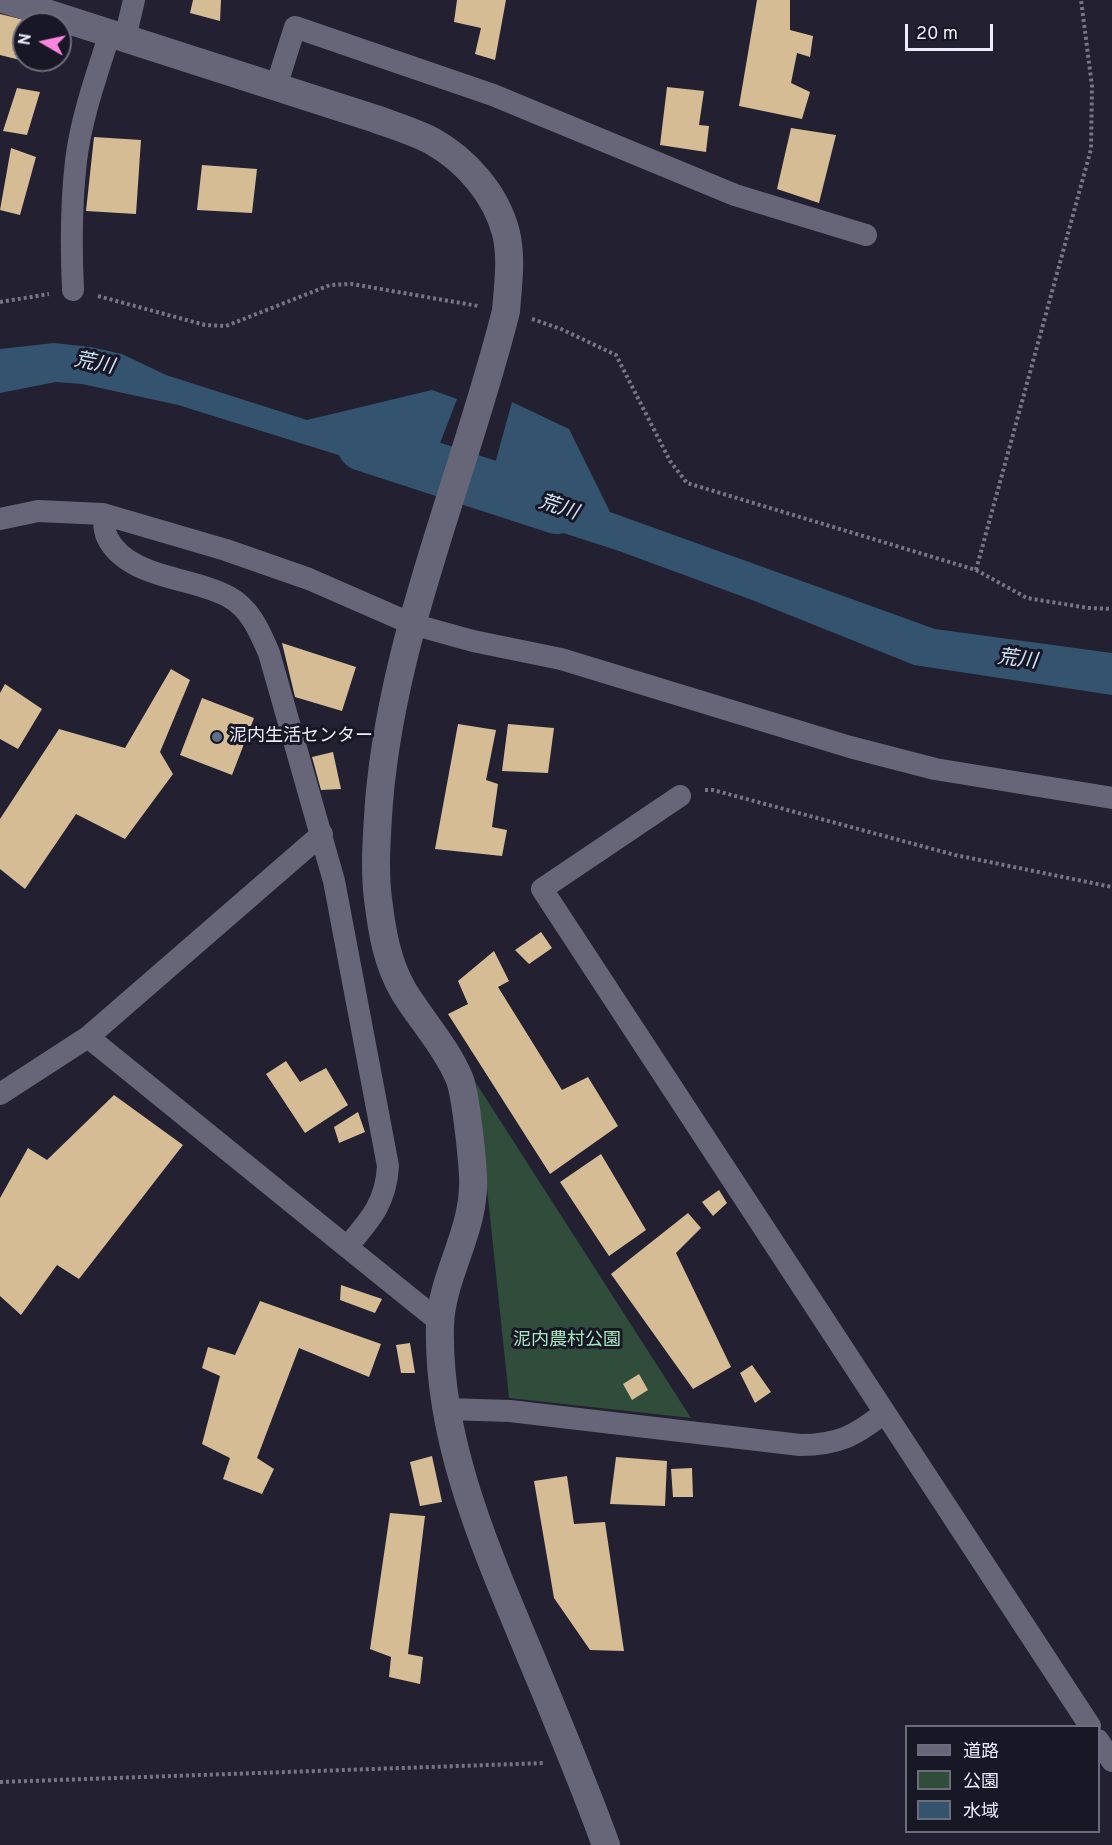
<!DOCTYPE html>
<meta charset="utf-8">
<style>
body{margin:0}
#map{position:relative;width:1112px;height:1845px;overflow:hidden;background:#222031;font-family:Overpass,"Noto Sans JP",sans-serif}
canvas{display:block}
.legend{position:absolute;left:905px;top:1725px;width:195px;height:108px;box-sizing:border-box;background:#181726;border:2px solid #6d6c7a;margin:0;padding:8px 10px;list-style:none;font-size:18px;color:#edecf8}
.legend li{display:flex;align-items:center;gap:12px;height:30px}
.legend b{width:30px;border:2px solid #6d6c7a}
.north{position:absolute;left:12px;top:12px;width:60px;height:60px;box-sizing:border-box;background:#181726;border:2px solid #6d6c7a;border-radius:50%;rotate:279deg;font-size:16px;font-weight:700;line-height:24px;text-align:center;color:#edecf8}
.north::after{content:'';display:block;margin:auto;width:21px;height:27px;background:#fe85df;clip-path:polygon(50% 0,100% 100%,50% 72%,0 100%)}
.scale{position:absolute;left:905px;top:24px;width:88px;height:27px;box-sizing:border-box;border:3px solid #edecf8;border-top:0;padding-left:8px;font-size:18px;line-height:21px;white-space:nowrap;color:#edecf8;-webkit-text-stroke:4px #181726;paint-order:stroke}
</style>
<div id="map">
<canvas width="1112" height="1845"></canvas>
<ul class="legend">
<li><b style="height:8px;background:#676679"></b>道路</li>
<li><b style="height:16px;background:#304c3a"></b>公園</li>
<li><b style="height:16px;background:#34536f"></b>水域</li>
</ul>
<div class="north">N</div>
<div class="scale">20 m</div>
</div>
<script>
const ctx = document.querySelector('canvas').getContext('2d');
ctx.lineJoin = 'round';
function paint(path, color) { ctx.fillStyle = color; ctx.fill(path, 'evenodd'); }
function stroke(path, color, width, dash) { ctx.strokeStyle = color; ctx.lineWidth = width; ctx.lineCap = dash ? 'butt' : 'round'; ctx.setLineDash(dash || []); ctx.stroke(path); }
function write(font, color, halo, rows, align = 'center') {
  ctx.font = font + ' Overpass,"Noto Sans JP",sans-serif'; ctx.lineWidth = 6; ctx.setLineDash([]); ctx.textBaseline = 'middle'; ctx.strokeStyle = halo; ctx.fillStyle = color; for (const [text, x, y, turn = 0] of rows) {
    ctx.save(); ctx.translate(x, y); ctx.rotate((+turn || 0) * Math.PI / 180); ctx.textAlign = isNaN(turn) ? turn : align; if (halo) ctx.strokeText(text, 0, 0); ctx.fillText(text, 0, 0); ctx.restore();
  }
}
paint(new Path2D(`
 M476 1083 691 1418 509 1398Z`), '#304c3a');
paint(new Path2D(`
 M54 343 91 347 122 354 166 375 307 420 432 390 457 399 425 482 178 405 82 384 56 382 0 393V349Z
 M512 402 569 429 610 512 935 629 1112 653V695L914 665 752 600 619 551 483 507Z`), '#34536f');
stroke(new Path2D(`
 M363 445 557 508`), '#34536f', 52);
paint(new Path2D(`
 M193 0H221L220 21 190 13Z
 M457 0H506L495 60 475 54 481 28 454 22Z
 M757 0H790V30L813 36 810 57 797 53 791 83 810 92 802 119 739 106Z
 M0 14 37 23 24 24V61L0 55Z
 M667 87 704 91 699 125 709 126 706 152 660 145Z
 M17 88 40 92 27 135 3 131Z
 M791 128 836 135 819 203 777 189Z
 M94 137 141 140 136 214 86 211Z
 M11 148 36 157 20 215 0 210Z
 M202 165 257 169 252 213 197 210Z
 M282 643 356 667 342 711 295 697Z
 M171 669 190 680 160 752 173 774 125 839 76 814 25 889 0 869V819L59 729 125 748Z
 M5 684 42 709 18 749 0 739V693Z
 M202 698 254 718 232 775 180 755Z
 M458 724 496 730 486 780 498 784 492 827 507 830 502 856 435 849Z
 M508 724 554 728 548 773 502 771Z
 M333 752 341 789 321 790 312 757Z
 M541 932 552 948 529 964 515 950Z
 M494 951 509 981 498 987 562 1090 588 1077 618 1126 550 1174 448 1014 468 1004 458 981Z
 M286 1061 300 1082 326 1068 348 1105 305 1133 266 1074Z
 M114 1095 183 1145 79 1279 57 1265 21 1315 0 1296V1198L28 1148 47 1160Z
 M358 1112 365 1132 339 1143 334 1127Z
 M601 1154 646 1230 609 1256 560 1182Z
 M719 1190 727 1203 713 1216 702 1202Z
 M688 1213 701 1228 676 1253 731 1367 693 1389 611 1274Z
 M341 1285 382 1299 375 1313 340 1300Z
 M260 1301 381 1344 369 1377 299 1348 257 1458 274 1469 262 1494 223 1479 230 1458 202 1444 220 1376 202 1368 208 1347 235 1355Z
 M410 1343 415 1373H401L396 1345Z
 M752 1365 771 1392 755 1403 740 1373Z
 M639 1374 648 1390 632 1400 623 1384Z
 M432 1456 442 1502 420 1506 410 1462Z
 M616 1457 667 1461 665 1506 610 1504Z
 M692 1468 693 1497H673L671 1469Z
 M567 1476 574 1524 605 1522 624 1651 590 1650 554 1598 534 1481Z
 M390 1513 425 1516 408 1654 423 1657 420 1684 389 1677 391 1657 370 1649Z`), '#d5bc95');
stroke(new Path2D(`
 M98 296 205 325 226 326 330 285 352 284 478 306
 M0 302 49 294
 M532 319 561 329 616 355 670 461 687 483 976 570 1027 598 1088 608 1112 609
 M976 570 1091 149 1092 86 1081 0
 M705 790H713L955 855 1112 887
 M0 1782 545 1763`), '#767584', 4, [3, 3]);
stroke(new Path2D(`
 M125 38 134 0
 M276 87 295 27 493 95 735 195 866 235
 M73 290C71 247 71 204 76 161 81 118 97 74 110 33
 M103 514C104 521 104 530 107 537 127 579 194 577 229 597 250 608 260 632 269 653L334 881 388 1166C386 1203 370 1220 347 1247L440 1322
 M0 519 38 511 103 514 226 550 309 579 412 624 473 641 561 659 850 747 935 769 1112 798
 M680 796 542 889 1090 1726
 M88 1037 347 1247
 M0 1094 88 1037 322 834
 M447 1409 510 1411 800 1445C838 1445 855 1436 884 1413
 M1098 1740 1112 1761`), '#676679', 22);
stroke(new Path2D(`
 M6 0 376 119C395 126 415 132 432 141 466 160 496 194 506 233 512 258 508 285 506 311 465 475 393 633 379 802 377 834 374 867 378 899 382 932 387 963 404 992 422 1021 447 1048 460 1080 466 1097 472 1156 473 1176 476 1230 442 1274 440 1325 437 1439 485 1547 528 1650 555 1715 582 1779 606 1845`), '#676679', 28);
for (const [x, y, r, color] of [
 [217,737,6,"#5c6f8a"]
]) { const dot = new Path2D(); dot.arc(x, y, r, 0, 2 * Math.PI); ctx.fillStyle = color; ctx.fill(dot); stroke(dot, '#181726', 2); }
write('18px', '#edecf8', '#181726', [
 ["泥内生活センター",229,737]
], 'left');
write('18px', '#a7e9bd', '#181726', [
 ["泥内農村公園",567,1341]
]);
write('italic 20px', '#d1e6fb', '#181726', [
 ["荒川",94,365,11],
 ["荒川",558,509,18],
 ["荒川",1017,661,7]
]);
</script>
